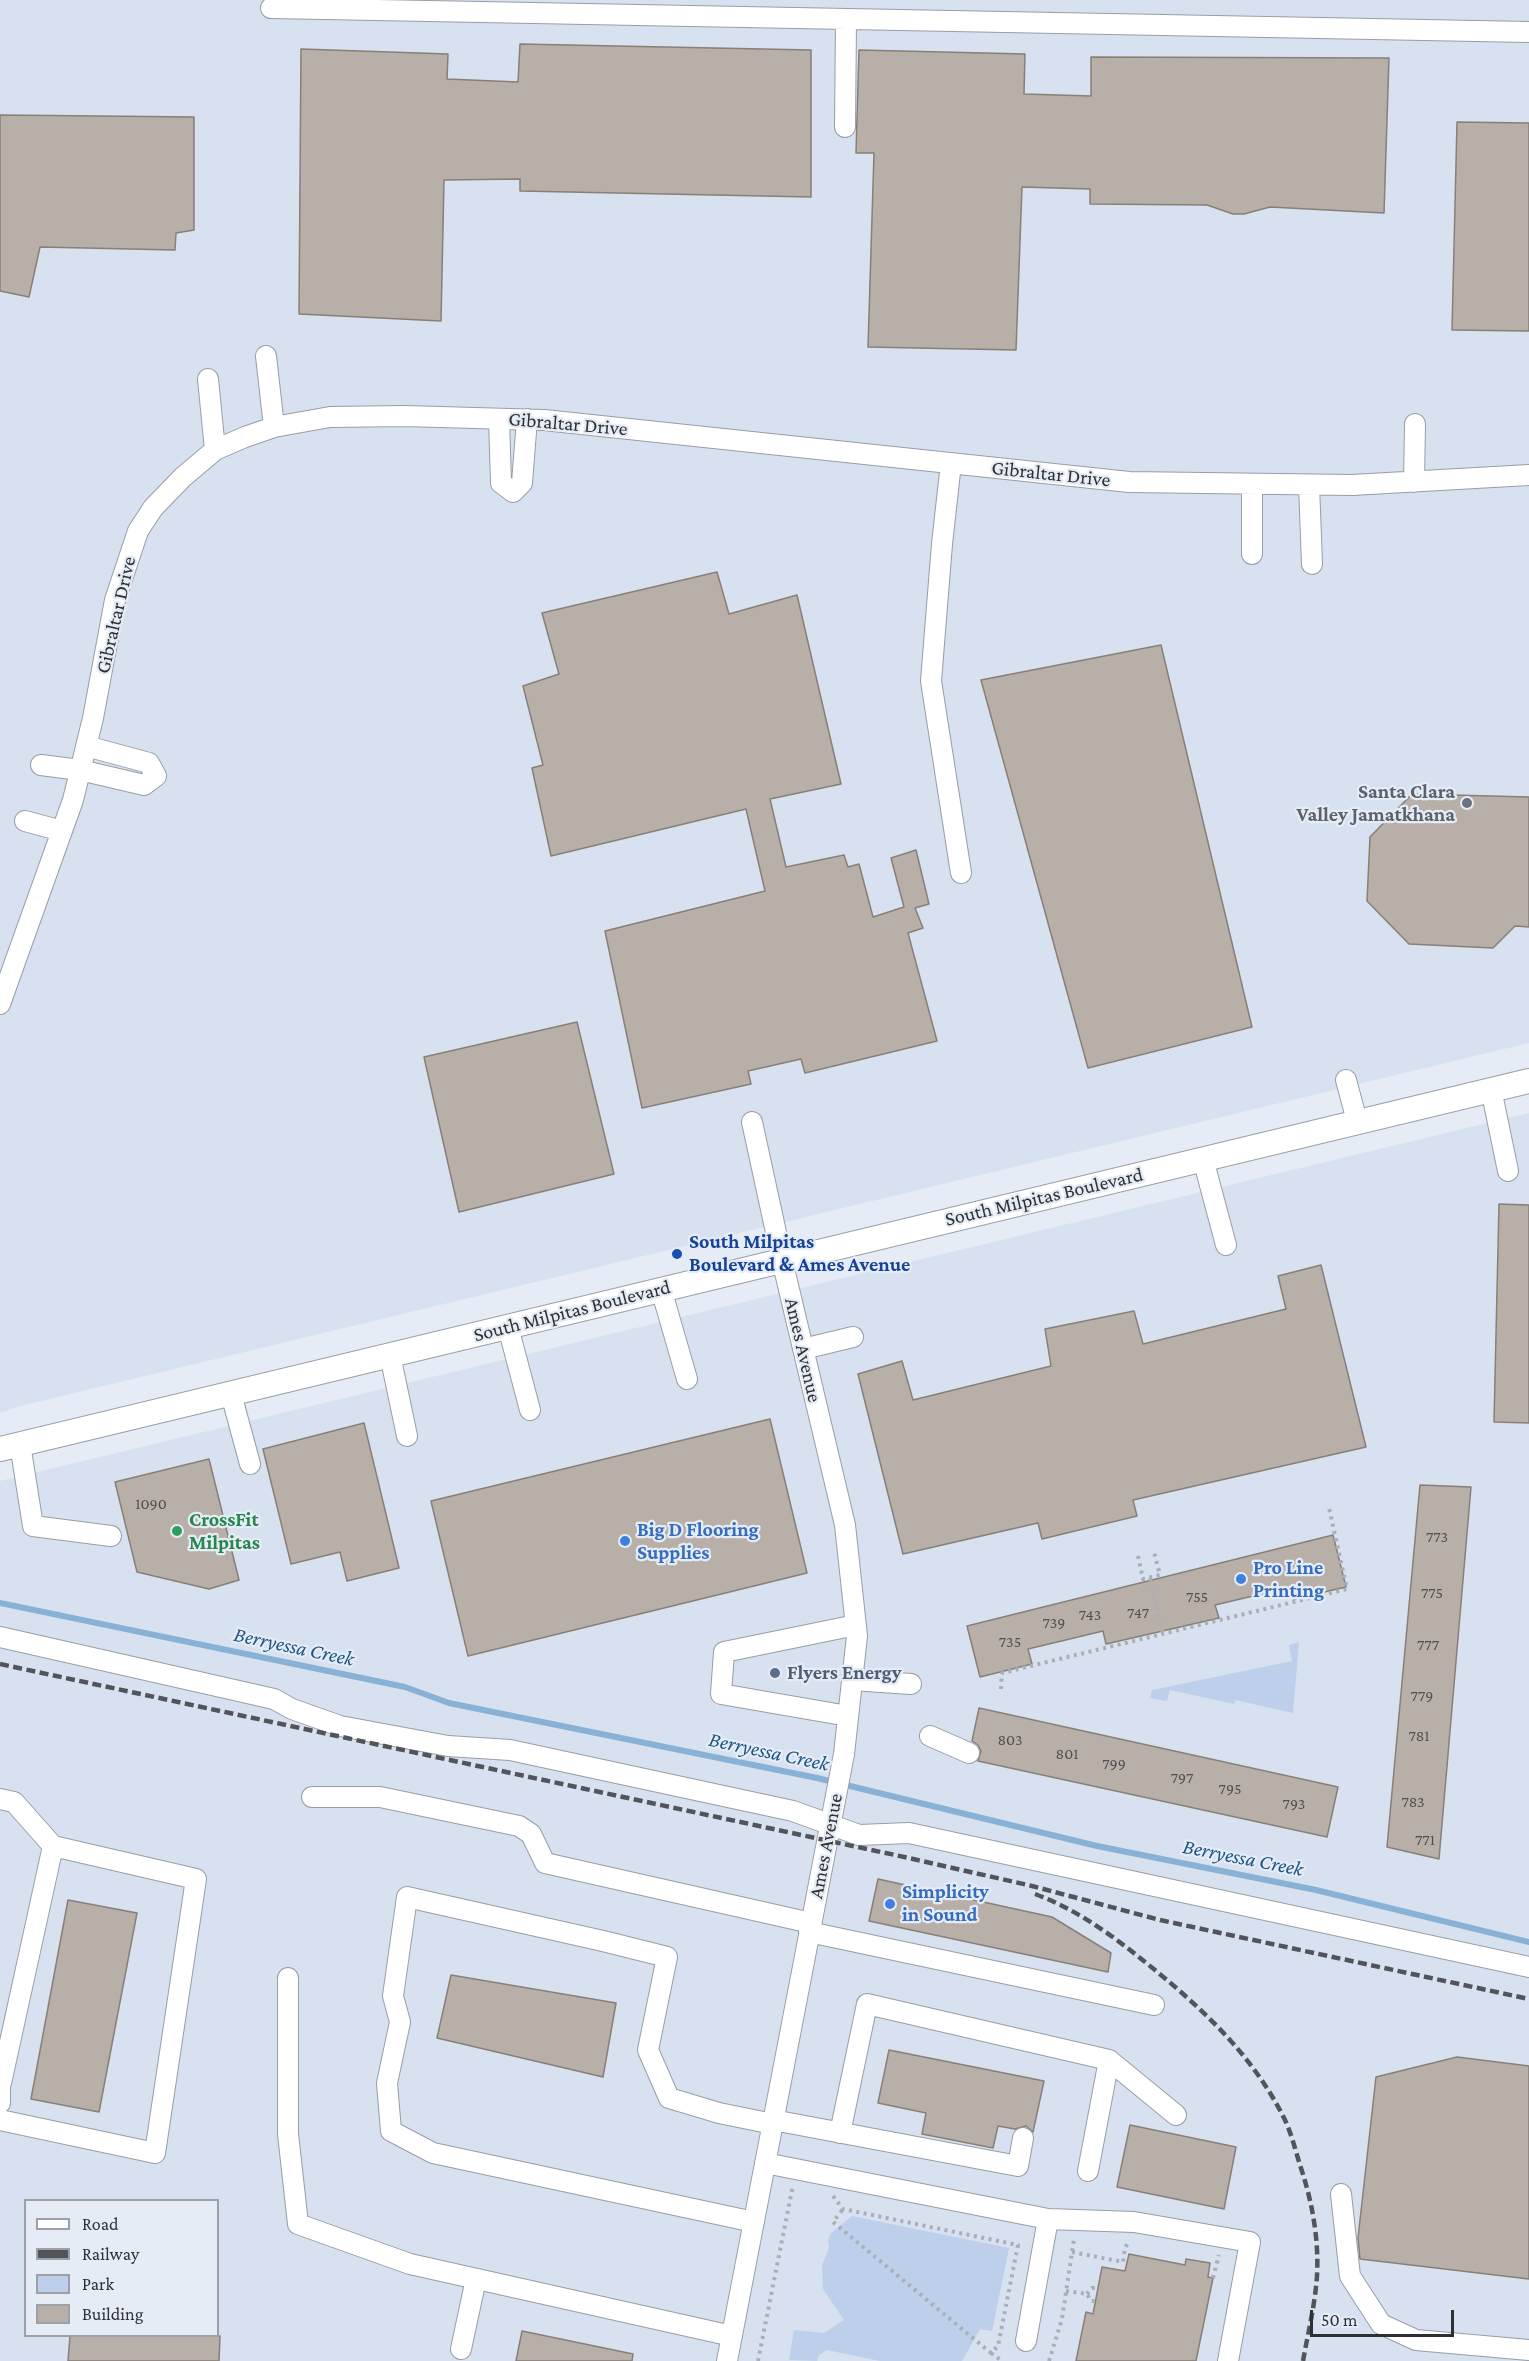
<!DOCTYPE html>
<style>
body{margin:0}
#map{position:relative;width:1529px;height:2361px;overflow:hidden;background:#e6ecf5;font-family:"Crimson Pro",serif}
canvas{display:block}
.legend{position:absolute;left:24px;top:2199px;width:195px;height:138px;box-sizing:border-box;background:#e6ecf5;border:2px solid #9ca1a8;margin:0;padding:8px 10px;list-style:none;font-size:18px;color:#2e3134}
.legend li{display:flex;align-items:center;gap:12px;height:30px}
.legend b{width:30px;border:2px solid #9ca1a8}
.scale{position:absolute;left:1310px;top:2310px;width:144px;height:27px;box-sizing:border-box;border:3px solid #2e3134;border-top:0;padding-left:8px;font-size:18px;line-height:21px;white-space:nowrap;color:#2e3134;-webkit-text-stroke:4px #e6ecf5;paint-order:stroke}
</style>
<div id="map">
<canvas width="1529" height="2361"></canvas>
<ul class="legend">
<li><b style="height:8px;background:#fff"></b>Road</li>
<li><b style="height:8px;background:#515459"></b>Railway</li>
<li><b style="height:16px;background:#bdcfea"></b>Park</li>
<li><b style="height:16px;background:#b9afa9"></b>Building</li>
</ul>
<div class="scale">50 m</div>
</div>
<script>
const ctx = document.querySelector('canvas').getContext('2d');
ctx.lineJoin = 'round';
function paint(path, color) { ctx.fillStyle = color; ctx.fill(path, 'evenodd'); }
function stroke(path, color, width, dash) { ctx.strokeStyle = color; ctx.lineWidth = width; ctx.lineCap = dash ? 'butt' : 'round'; ctx.setLineDash(dash || []); ctx.stroke(path); }
function write(font, color, halo, rows, align = 'center') {
  ctx.font = font + ' "Crimson Pro",serif'; ctx.lineWidth = 4.5; ctx.setLineDash([]); ctx.textBaseline = 'middle'; ctx.strokeStyle = halo; ctx.fillStyle = color; for (const [text, x, y, turn = 0] of rows) {
    ctx.save(); ctx.translate(x, y); ctx.rotate((+turn || 0) * Math.PI / 180); ctx.textAlign = isNaN(turn) ? turn : align; if (halo) ctx.strokeText(text, 0, 0); ctx.fillText(text, 0, 0); ctx.restore();
  }
}
paint(new Path2D(`
 M0 0H1529V1043L16 1407 0 1413Z
 M1529 1113V2361H0V1481ZM26 2200H218V2336H26Z`), '#d7e1f0');
paint(new Path2D(`
 M1299 1642 1293 1713 1235 1700 1234 1704 1170 1690 1167 1701 1150 1698 1152 1690 1292 1661 1289 1645Z
 M852 2216 1009 2248 992 2331 980 2329 962 2361H880L827 2350 819 2355 817 2361 789 2360 794 2330 824 2333 844 2320 823 2289 822 2265 829 2248 828 2240 831 2233Z`), '#bdcfea');
stroke(new Path2D(`
 M0 1603 405 1687 449 1703 817 1778 1097 1846 1316 1890 1529 1942`), '#89b1d5', 6);
const building = new Path2D(`
 M520 44 811 50V197L520 191V179L444 180 441 321 299 314 301 49 448 54 447 79 518 82Z
 M859 50 1025 54 1024 94 1091 96V57L1389 58 1384 213 1270 207 1244 214H1233L1207 205 1090 204V189L1022 187 1016 350 868 347 874 153H856Z
 M0 115 194 117V230L176 233 175 250 40 247 29 297 0 291Z
 M1457 122 1529 123V331L1452 330Z
 M717 572 729 614 797 595 841 784 770 799 786 867 844 855 848 867 859 864 873 917 904 907 891 858 916 850 929 904 915 908 923 928 908 933 937 1041 805 1073 801 1059 748 1071 751 1084 642 1108 605 931 765 891 746 809 551 856 532 768 543 765 523 686 559 674 542 613Z
 M1161 645 1252 1027 1088 1068 981 680Z
 M1412 794 1529 797V927L1515 926 1493 948 1409 944 1367 901 1370 837Z
 M577 1022 614 1174 459 1212 424 1057Z
 M1499 1204 1529 1205V1423L1494 1422Z
 M1321 1265 1366 1447 1133 1500 1137 1516 1042 1539 1038 1523 903 1554 858 1374 902 1361 913 1400 1051 1366 1045 1329 1134 1311 1143 1344 1286 1309 1278 1276Z
 M770 1419 807 1573 468 1656 431 1501Z
 M364 1423 399 1568 347 1581 340 1552 291 1564 263 1449Z
 M209 1459 239 1580 209 1589 137 1572 115 1482Z
 M1420 1485 1471 1487 1439 1859 1387 1847Z
 M1333 1535 1346 1587 1294 1599 1291 1587 1215 1605 1219 1618 1106 1644 1103 1631 1028 1649 1032 1664 980 1677 967 1626Z
 M979 1708 1338 1787 1327 1837 978 1761 981 1751 978 1745 972 1741Z
 M878 1879 1052 1917 1111 1953 1108 1972 869 1921Z
 M68 1900 137 1913 99 2112 31 2099Z
 M451 1975 616 2003 603 2077 437 2038Z
 M889 2050 1044 2081 1033 2132 1026 2126 1015 2129 998 2126 993 2148 922 2134 926 2113 878 2103Z
 M1457 2057 1529 2066V2279L1360 2259 1358 2238 1376 2077Z
 M1130 2125 1236 2147 1224 2209 1117 2187Z
 M1129 2254 1185 2265 1186 2259 1210 2263 1208 2277 1213 2278 1196 2361H1076L1086 2312 1093 2314 1102 2267 1125 2271Z
 M522 2331 633 2354 632 2361H516Z
 M70 2336H220L219 2361H68Z`);
paint(building, '#b9afa9');
stroke(building, '#887f79', 1.5);
const minor = new Path2D(`
 M271 8 1529 32
 M845 127 846 19
 M266 356 274 427
 M208 379 215 450
 M499 419 501 483 513 492 522 483 527 419
 M951 463 942 544 931 681 961 873
 M1414 482 1415 424
 M1309 485 1312 564
 M1252 554V484
 M41 765 80 770 144 785 156 776 149 763 86 746
 M25 821 62 831
 M0 1004 73 800 93 718 115 600 138 531 153 508 183 477 215 450 245 437 274 427 330 417 405 416 544 420 1129 482 1352 485 1529 475
 M1346 1080 1357 1121
 M1491 1089 1508 1171
 M1203 1159 1226 1245
 M661 1289 687 1379
 M508 1327 530 1410
 M803 1349 853 1337
 M390 1355 407 1436
 M231 1394 250 1464
 M20 1444 33 1526 111 1536
 M0 1637 274 1699 292 1709 340 1726 448 1746 510 1750 793 1811 859 1835 909 1833 1529 1967
 M852 1680 911 1684
 M848 1716 721 1694 724 1652 856 1625
 M930 1736 969 1753
 M312 1797H380L519 1826 531 1834 545 1863 811 1923
 M0 1799 14 1802 53 1846
 M809 1932 1154 2005
 M288 1978V2134L298 2224 410 2264 732 2336
 M0 2083V2103
 M0 2120 155 2153 196 1879 53 1846 1 2083
 M773 2120 1018 2166 1023 2138
 M840 2133 867 2004 1109 2060 1176 2115
 M765 2163 1048 2219 1026 2341
 M1088 2171 1109 2060
 M1341 2194 1350 2276 1381 2324 1416 2340 1529 2350
 M1048 2219 1134 2222 1250 2242 1228 2361
 M754 2222 433 2153 391 2131 387 2083 400 2022 393 1996 407 1897 603 1941 667 1957 648 2050 669 2098 719 2113 773 2124
 M461 2349 476 2279
 M727 2361 844 1754 857 1636 845 1525 782 1260 752 1122`);
const major = new Path2D(`
 M0 1449 1529 1081`);
stroke(minor, '#989ea7', 22);
stroke(major, '#989ea7', 26);
stroke(new Path2D(`
 M1138 1556 1143 1579 1160 1575 1154 1552
 M1150 1578 1163 1634
 M1001 1689 1002 1673 1347 1589 1329 1508
 M833 2196 843 2209 1018 2245 998 2346 991 2353 833 2222 843 2209
 M1072 2252 1123 2262 1125 2248 1129 2241
 M1213 2278 1219 2255
 M1066 2291 1087 2294 1091 2301H1096
 M1087 2294 1092 2288H1098
 M991 2353 1002 2361
 M758 2361 793 2185
 M1049 2361 1062 2319 1074 2239`), '#aaafb6', 4, [3, 4.5]);
stroke(minor, '#fff', 20);
stroke(major, '#fff', 24);
stroke(new Path2D(`
 M0 1664 909 1858 1032 1886 1160 1920 1529 1999
 M1035 1894C1086 1913 1126 1946 1167 1980 1214 2020 1256 2062 1284 2118 1291 2132 1295 2149 1300 2165 1312 2201 1319 2238 1317 2276 1315 2305 1308 2333 1303 2361`), '#515459', 4.5, [9, 4.5]);
for (const [x, y, r, color] of [
 [1467,803,6,"#6b7280"],
 [677,1254,6,"#1a4fb4"],
 [177,1531,6,"#2e9e5b"],
 [625,1541,6,"#3f7fe0"],
 [1241,1579,6,"#3f7fe0"],
 [775,1673,6,"#5c6f8a"],
 [890,1904,6,"#3f7fe0"]
]) { const dot = new Path2D(); dot.arc(x, y, r, 0, 2 * Math.PI); ctx.fillStyle = color; ctx.fill(dot); stroke(dot, '#e6ecf5', 2); }
write('16px', '#515051', null, [
 ["1090",151,1504],
 ["773",1437,1537],
 ["775",1432,1593],
 ["755",1197,1597],
 ["747",1138,1613],
 ["743",1090,1615],
 ["739",1054,1623],
 ["735",1010,1642],
 ["777",1428,1645],
 ["779",1422,1696],
 ["781",1419,1736],
 ["803",1010,1740],
 ["801",1067,1754],
 ["799",1114,1764],
 ["797",1182,1778],
 ["795",1230,1789],
 ["783",1413,1802],
 ["793",1294,1804],
 ["771",1425,1840]
]);
write('20px', '#2e3134', '#e6ecf5', [
 ["Gibraltar Drive",568,424,5],
 ["Gibraltar Drive",1051,474,6],
 ["Gibraltar Drive",116,615,-77],
 ["South Milpitas Boulevard",1044,1197,-13],
 ["South Milpitas Boulevard",572,1311,-14],
 ["Ames Avenue",803,1350,77],
 ["Ames Avenue",826,1846,-79]
]);
write('bold 20px', '#5b616d', '#e6ecf5', [
 ["Santa Clara",1455,792],
 ["Valley Jamatkhana",1455,815]
], 'right');
write('bold 20px', '#164399', '#e6ecf5', [
 ["South Milpitas",689,1242],
 ["Boulevard & Ames Avenue",689,1265]
], 'left');
write('bold 20px', '#27864d', '#e6ecf5', [
 ["CrossFit",189,1520],
 ["Milpitas",189,1543]
], 'left');
write('bold 20px', '#366cbe', '#e6ecf5', [
 ["Big D Flooring",637,1530],
 ["Supplies",637,1553],
 ["Pro Line",1253,1568],
 ["Printing",1253,1591],
 ["Simplicity",902,1892],
 ["in Sound",902,1915]
], 'left');
write('bold 20px', '#4e5e75', '#e6ecf5', [
 ["Flyers Energy",787,1673]
], 'left');
write('italic 21px', '#195684', '#e6ecf5', [
 ["Berryessa Creek",294,1647,12],
 ["Berryessa Creek",769,1752,12],
 ["Berryessa Creek",1243,1858,11]
]);
</script>
